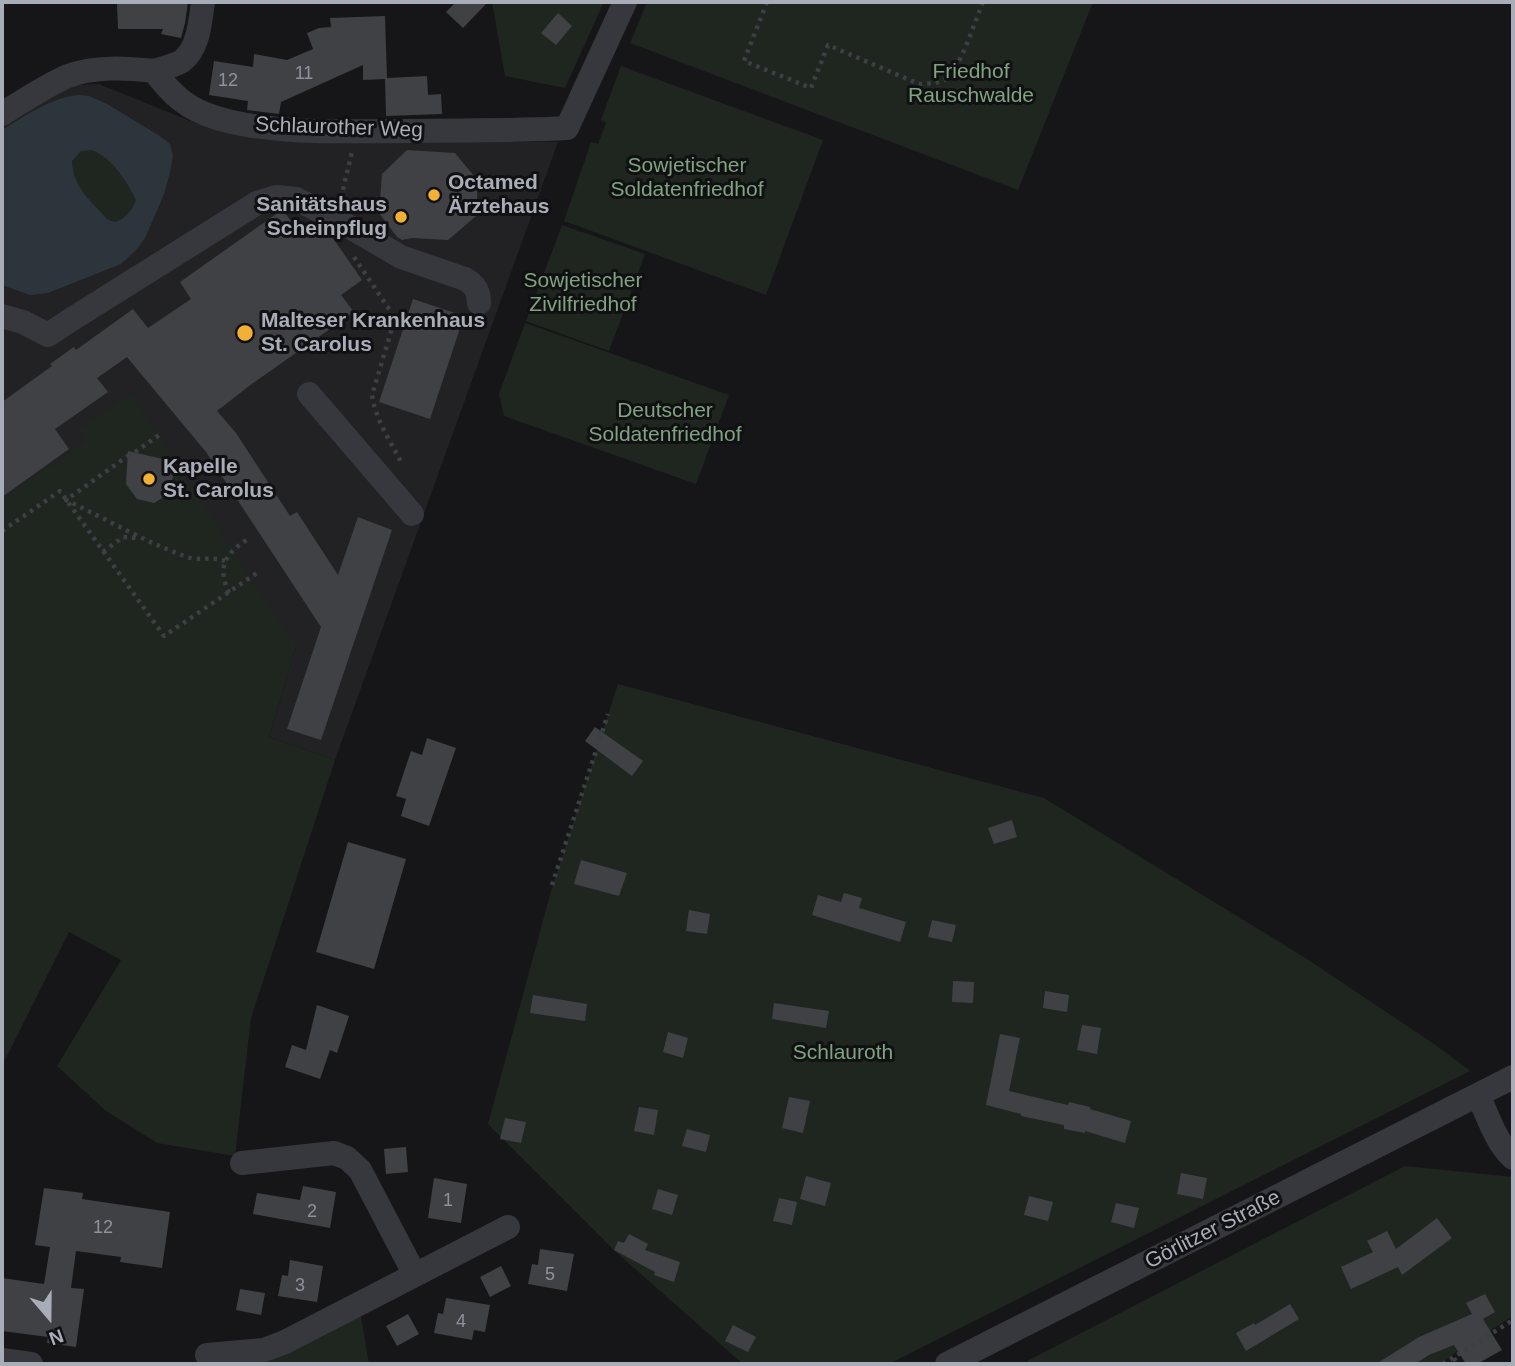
<!DOCTYPE html>
<meta charset="utf-8">
<style>
body{margin:0}
#map{position:relative;width:1515px;height:1366px;overflow:hidden;background:#161618;font-family:Helvetica,sans-serif}
canvas{display:block}
.frame{position:absolute;inset:0;border:4px solid #a8adb8;pointer-events:none}
.north{position:absolute;left:14px;top:1282px;width:70px;height:70px;-webkit-text-stroke:5px #111113;paint-order:stroke;rotate:160deg;font-size:19px;font-weight:700;line-height:28px;text-align:center;color:#a8adb8}
.north::after{content:'';display:block;margin:auto;width:24px;height:32px;background:#a8adb8;clip-path:polygon(50% 0,100% 100%,50% 72%,0 100%)}
</style>
<div id="map">
<canvas width="1515" height="1366"></canvas>
<div class="frame"></div>
<div class="north">N</div>
</div>
<script>
const ctx = document.querySelector('canvas').getContext('2d');
ctx.lineJoin = 'round';
function paint(path, color) { ctx.fillStyle = color; ctx.fill(path, 'evenodd'); }
function stroke(path, color, width, dash) { ctx.strokeStyle = color; ctx.lineWidth = width; ctx.lineCap = dash ? 'butt' : 'round'; ctx.setLineDash(dash || []); ctx.stroke(path); }
function write(font, color, halo, rows, align = 'center') {
  ctx.font = font + ' Helvetica,sans-serif'; ctx.lineWidth = 6; ctx.setLineDash([]); ctx.textBaseline = 'middle'; ctx.strokeStyle = halo; ctx.fillStyle = color; for (const [text, x, y, turn = 0] of rows) {
    ctx.save(); ctx.translate(x, y); ctx.rotate((+turn || 0) * Math.PI / 180); ctx.textAlign = isNaN(turn) ? turn : align; if (halo) ctx.strokeText(text, 0, 0); ctx.fillText(text, 0, 0); ctx.restore();
  }
}
paint(new Path2D(`
 M99 84 193 122 259 139 558 142 335 760 269 737 296 647 2 564V124L60 91 80 85Z`), '#222225');
paint(new Path2D(`
 M492 2H604L565 88 505 76Z
 M647 2H1093L1018 190 630 43Z
 M621 66 823 140 766 295 564 221 591 142 598 144 606 123 601 120Z
 M92 150C113 159 126 180 136 201 134 207 125 219 118 221 113 223 111 221 107 219 90 200 73 188 72 161L81 151Z
 M562 225 645 254 609 351 526 321Z
 M525 323 729 395 696 484 504 416 499 394Z
 M131 394 296 647 269 737 335 760 251 1018 235 1156 157 1143 106 1111 57 1066 121 960 69 932 2 1066V500L86 441 78 429Z
 M618 684 1044 798 1304 957 1437 1046 1470 1071 889 1364H743L617 1253 488 1124 551 891Z
 M1405 1166 1513 1177V1316L1439 1364H1028L1027 1361Z
 M360 1310 369 1364H243Z`), '#1e261f');
paint(new Path2D(`
 M79 95 89 96 107 104 158 135 170 144 173 155 170 172 164 194 146 236 137 249 121 264 48 293 30 295 2 285V130C25 116 52 97 79 95ZM92 150C113 159 126 180 136 200 134 207 125 219 118 221 113 223 111 221 107 219 90 200 73 187 72 161L81 151Z`), '#2c353c');
paint(new Path2D(`
 M128 2H188L185 23 181 38 161 34 163 29H118L117 4H128Z
 M456 2H488L463 28 446 12Z
 M558 13 572 26 556 45 541 33Z
 M385 16 387 78 427 76 428 95 441 94 442 114 386 116 385 79 363 80V65L281 102 279 114 247 110 248 101 209 95 214 61 253 67 254 54 287 60 313 49 307 33 319 28 331 27 330 18Z
 M407 150 455 153 478 181 476 216 448 240 412 238 402 240 397 237 379 213 382 174Z
 M279 212 285 213 301 235 315 225 328 231 362 280 341 295 354 312 249 386 217 411 236 433 290 516 297 512 338 575 358 517 392 530 321 740 287 729 321 627 206 452 127 357 97 378 108 392 55 429 69 449 2 497V402L52 366 50 364 74 347 76 350 133 309 148 328 191 299 180 282Z
 M413 299 464 316 430 419 379 402Z
 M128 451 163 459 173 475 170 493 154 503 137 499 126 484Z
 M595 727 643 761 632 776 585 741Z
 M427 738 456 748 429 826 401 816 406 799 396 796 411 751 422 755Z
 M1012 820 1017 837 994 844 988 828Z
 M348 842 406 859 374 969 316 952Z
 M581 860 627 873 619 896 574 884Z
 M844 893 862 898 859 908 906 922 900 942 812 915 818 895 841 902Z
 M689 910 710 914 707 934 686 931Z
 M932 920 956 925 952 942 928 937Z
 M953 981 974 982 973 1003 952 1002Z
 M1045 991 1069 995 1067 1012 1043 1008Z
 M533 995 587 1004 585 1021 530 1013Z
 M774 1003 829 1011 826 1028 772 1019Z
 M317 1005 349 1016 337 1053 330 1050 320 1079 285 1067 292 1045 306 1050Z
 M1082 1025 1101 1028 1097 1054 1077 1050Z
 M668 1032 688 1038 683 1058 663 1052Z
 M1000 1034 1020 1038 1009 1091 1068 1105 1069 1102 1090 1107V1109L1131 1121 1125 1143 1085 1131V1133L1064 1129V1125L1021 1116V1114L986 1105Z
 M789 1097 810 1101 803 1133 782 1128Z
 M639 1107 658 1110 654 1135 634 1131Z
 M505 1118 526 1122 521 1143 500 1139Z
 M687 1129 710 1135 706 1152 682 1146Z
 M406 1147 408 1172 386 1174 384 1149Z
 M1181 1173 1207 1178 1203 1199 1177 1194Z
 M806 1176 831 1183 825 1206 800 1199Z
 M434 1178 467 1184 461 1223 428 1218Z
 M303 1186 336 1192 330 1228 253 1214 257 1193 300 1200Z
 M44 1188 83 1193 82 1199 170 1212 162 1268 120 1262 121 1257 76 1251 71 1288 84 1289 76 1347 47 1343 48 1337 2 1331V1278L44 1284 50 1247 35 1245Z
 M658 1189 678 1195 672 1215 652 1209Z
 M1029 1196 1053 1202 1048 1221 1024 1215Z
 M779 1198 797 1202 792 1225 773 1221Z
 M1116 1203 1139 1208 1134 1228 1111 1222Z
 M1437 1218 1452 1238 1402 1275 1398 1267 1351 1289 1341 1267 1373 1252 1367 1241 1387 1231 1396 1249Z
 M629 1234 648 1244 645 1250 680 1262 674 1282 654 1275 655 1272 614 1250 618 1241 624 1243Z
 M540 1249 574 1254 567 1291 528 1284 532 1264 538 1265Z
 M290 1260 323 1266 317 1302 278 1296 282 1275 288 1276Z
 M501 1266 511 1286 490 1297 480 1277Z
 M240 1289 265 1293 261 1315 236 1310Z
 M1485 1294 1495 1312 1483 1319 1502 1350 1477 1364H1466L1454 1345 1429 1355 1415 1364H1376L1419 1337 1472 1314 1466 1303Z
 M446 1298 490 1305 485 1332 474 1330 472 1340 434 1333 438 1313 443 1314Z
 M1290 1304 1299 1319 1246 1351 1236 1333 1254 1323 1255 1325Z
 M408 1314 419 1334 397 1346 386 1326Z
 M733 1325 756 1337 748 1352 725 1341Z`), '#404145');
stroke(new Path2D(`
 M767 2 744 61 811 88 828 45 919 84C928 83 938 84 946 79 960 70 976 18 983 2
 M341 198 352 152
 M354 257 391 312 393 325 372 395C375 418 390 441 401 462
 M135 452 162 433
 M129 455 66 500C106 519 145 542 187 557 199 561 212 556 225 561
 M2 531 60 491 164 636 257 573
 M103 552 123 537 137 538
 M229 593C217 566 225 554 248 539
 M552 885 608 714
 M1454 1358 1457 1364
 M1443 1364 1513 1320`), '#3d3f44', 4.5, [3.5, 5]);
stroke(new Path2D(`
 M154 71C163 68 174 66 182 61 199 48 200 22 203 2
 M2 114C23 101 45 86 68 76 95 66 126 68 154 71 172 95 187 109 217 118 273 135 349 131 407 131 461 130 514 131 567 128L625 2
 M2 316 23 322 48 335 69 321 257 203 276 197 296 199 336 219 401 257 465 279C475 285 479 291 479 303
 M309 394 412 514
 M1478 1095C1488 1116 1496 1143 1513 1158
 M242 1163 334 1153 347 1158 360 1170 415 1275
 M207 1355 264 1350 285 1342 508 1227
 M2 1360 31 1364
 M947 1364 1513 1077`), '#37383d', 24);
for (const [x, y, r, color] of [
 [434,195,7,"#f2b134"],
 [401,217,7,"#f2b134"],
 [245,333,9,"#f2b134"],
 [149,479,7,"#f2b134"]
]) { const dot = new Path2D(); dot.arc(x, y, r, 0, 2 * Math.PI); ctx.fillStyle = color; ctx.fill(dot); stroke(dot, '#111113', 2.5); }
write('18px', '#8e929b', null, [
 ["11",304,74],
 ["12",228,81],
 ["1",448,1201],
 ["2",312,1212],
 ["12",103,1228],
 ["5",550,1275],
 ["3",300,1286],
 ["4",461,1322]
]);
write('21px', '#7fa381', '#111113', [
 ["Friedhof",971,72],
 ["Rauschwalde",971,96],
 ["Sowjetischer",687,166],
 ["Soldatenfriedhof",687,190],
 ["Sowjetischer",583,281],
 ["Zivilfriedhof",583,305],
 ["Deutscher",665,411],
 ["Soldatenfriedhof",665,435],
 ["Schlauroth",843,1053]
]);
write('21px', '#a8adb8', '#111113', [
 ["Schlaurother Weg",339,128,2],
 ["Görlitzer Straße",1213,1230,-27]
]);
write('bold 21px', '#a8adb8', '#111113', [
 ["Octamed",448,183],
 ["Ärztehaus",448,207],
 ["Sanitätshaus",387,205,"right"],
 ["Scheinpflug",387,229,"right"],
 ["Malteser Krankenhaus",261,321],
 ["St. Carolus",261,345],
 ["Kapelle",163,467],
 ["St. Carolus",163,491]
], 'left');
</script>
